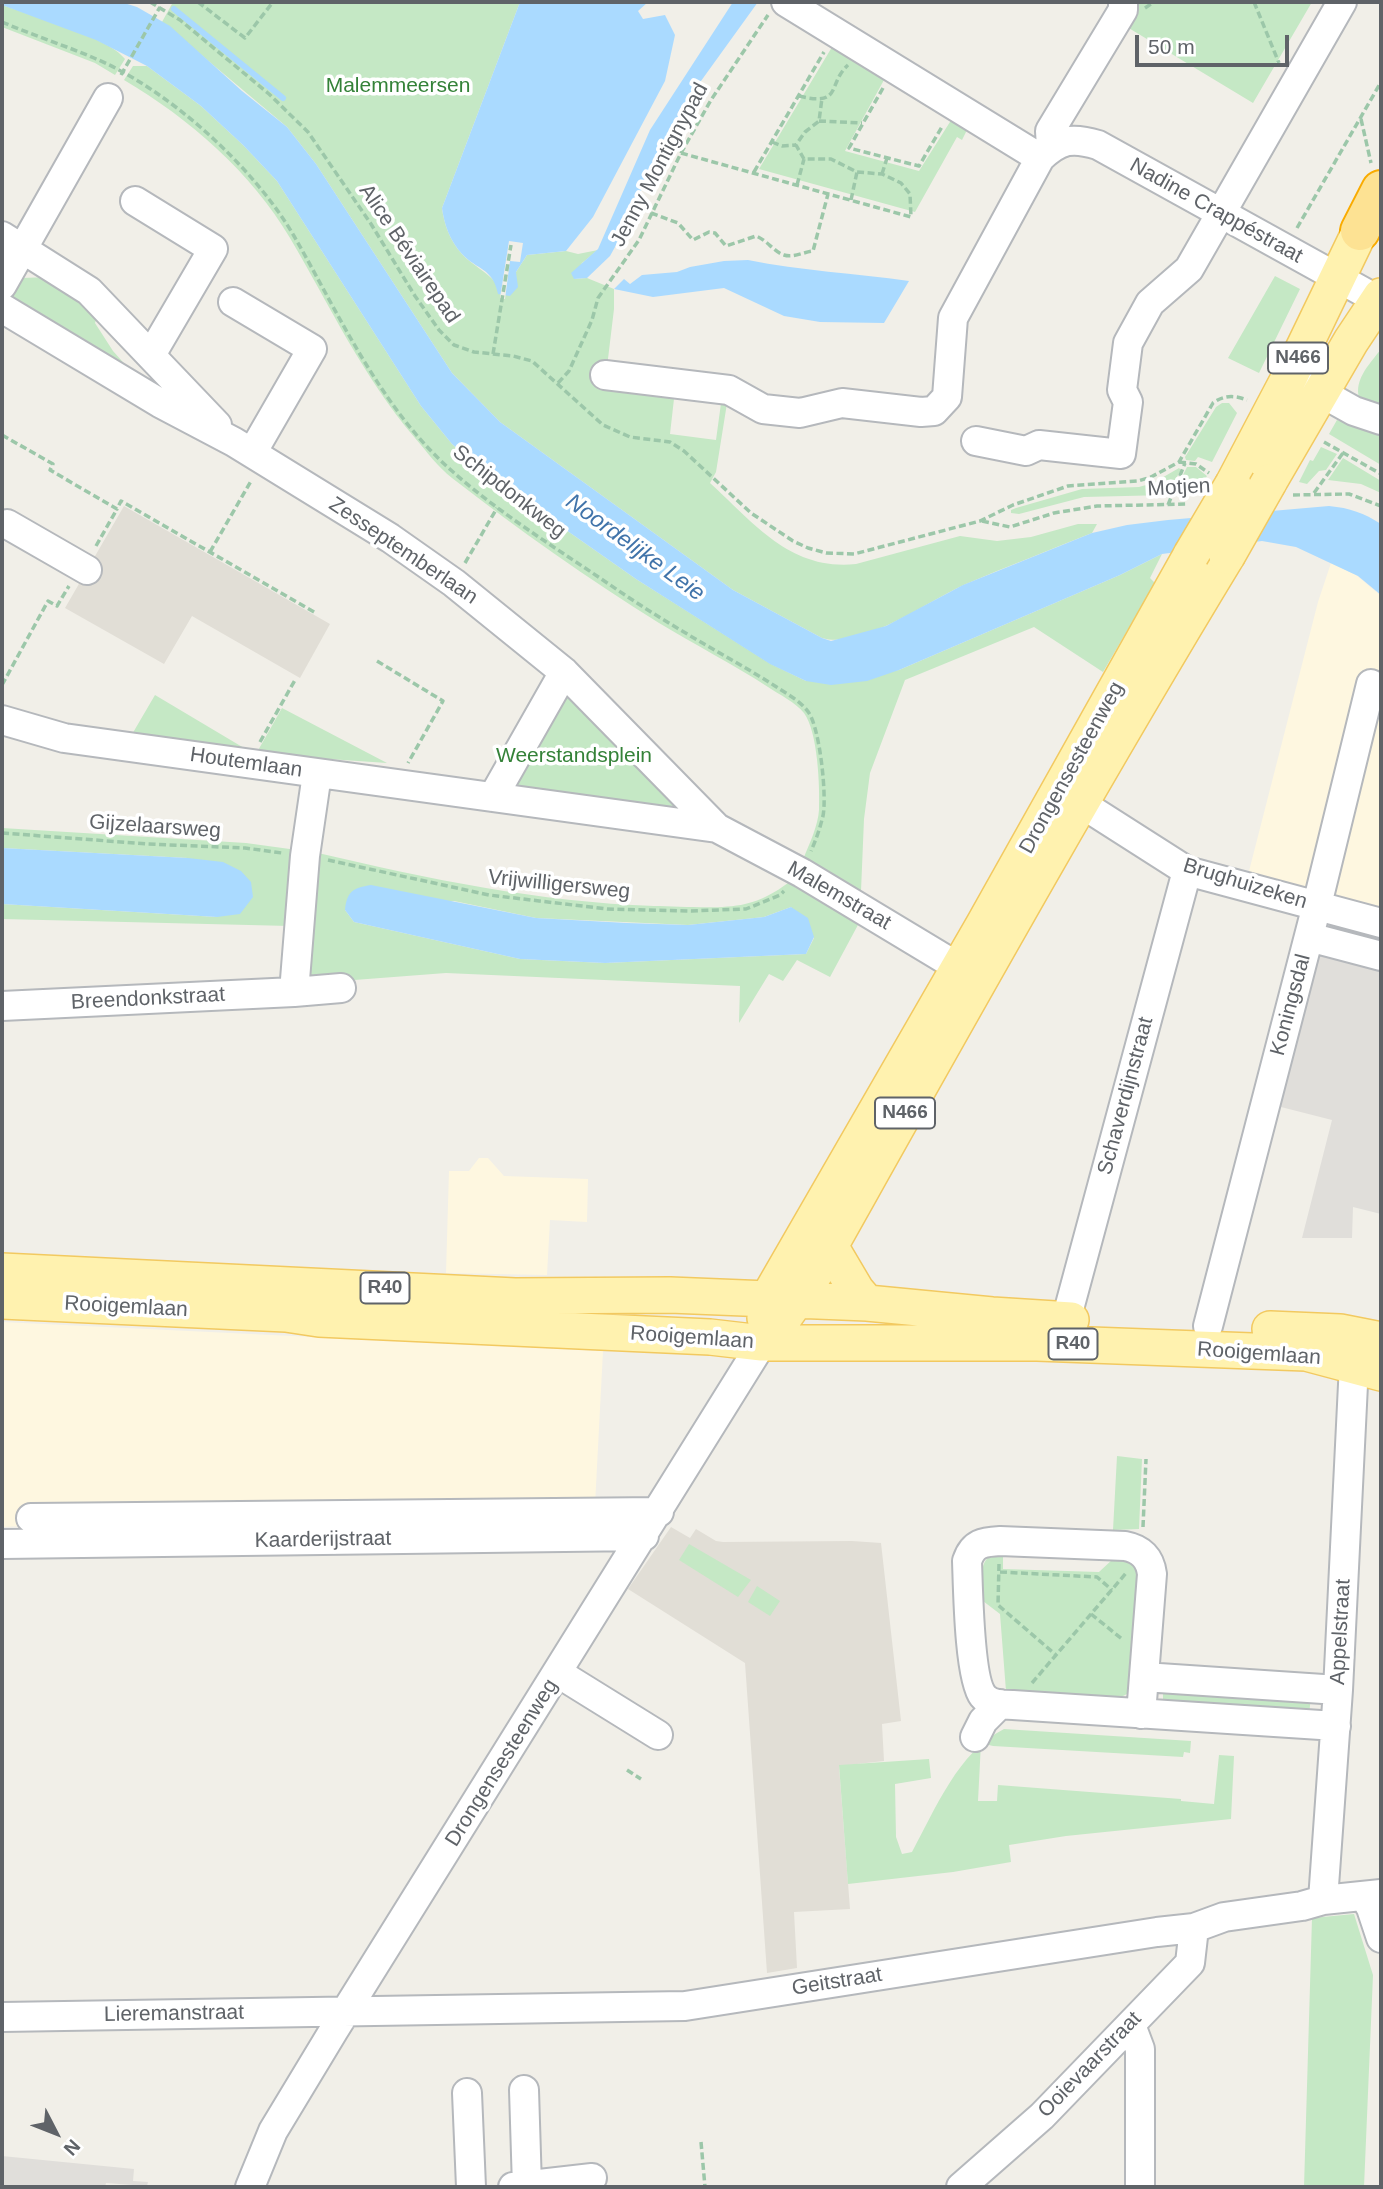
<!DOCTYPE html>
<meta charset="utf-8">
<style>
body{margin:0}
#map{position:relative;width:1383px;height:2189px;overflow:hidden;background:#f1efe8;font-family:Helvetica,sans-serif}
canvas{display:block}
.frame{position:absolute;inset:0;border:4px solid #5f6368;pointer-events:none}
.north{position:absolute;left:21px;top:2098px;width:70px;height:70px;-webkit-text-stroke:5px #fff;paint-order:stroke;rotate:132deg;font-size:19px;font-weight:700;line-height:28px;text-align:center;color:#5f6368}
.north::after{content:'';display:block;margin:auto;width:24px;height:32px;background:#5f6368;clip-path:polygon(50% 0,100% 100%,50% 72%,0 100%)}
.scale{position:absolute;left:1135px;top:35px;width:154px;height:32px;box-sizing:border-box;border:4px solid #5f6368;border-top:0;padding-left:9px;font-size:21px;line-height:24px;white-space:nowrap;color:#5f6368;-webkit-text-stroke:5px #fff;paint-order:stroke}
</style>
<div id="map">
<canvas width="1383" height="2189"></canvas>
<div class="frame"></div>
<div class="north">N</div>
<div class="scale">50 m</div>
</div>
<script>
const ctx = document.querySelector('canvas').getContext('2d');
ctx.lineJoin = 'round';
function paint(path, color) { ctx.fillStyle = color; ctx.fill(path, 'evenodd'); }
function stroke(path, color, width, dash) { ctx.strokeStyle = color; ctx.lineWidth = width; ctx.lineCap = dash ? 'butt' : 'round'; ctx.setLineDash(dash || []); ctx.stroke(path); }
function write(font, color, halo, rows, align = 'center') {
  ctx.font = font + ' Helvetica,sans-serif'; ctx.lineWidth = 7; ctx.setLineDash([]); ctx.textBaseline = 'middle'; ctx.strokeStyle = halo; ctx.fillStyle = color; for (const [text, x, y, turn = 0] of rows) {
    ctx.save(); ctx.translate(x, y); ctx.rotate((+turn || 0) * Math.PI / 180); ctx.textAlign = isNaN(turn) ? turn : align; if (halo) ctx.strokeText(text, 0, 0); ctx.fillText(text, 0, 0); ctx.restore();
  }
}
paint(new Path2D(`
 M1331 563 1356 575 1381 596V915L1247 879 1318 602Z
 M479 1158H488L504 1176 588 1179 587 1222 550 1220 547 1275 446 1273 449 1171H469Z
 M2 1322 603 1351 595 1505 246 1516 2 1527Z`), '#fef7e0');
paint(new Path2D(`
 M1327 928 1381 942V1214L1353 1207 1352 1238H1302L1332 1120 1281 1107 1282 1094Z
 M2 2156 134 2169 133 2181 148 2182 147 2186 106 2183 105 2187H2Z`), '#e0deda');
paint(new Path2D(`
 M124 506 330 624 300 678 192 616 164 664 65 608Z
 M671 1527 690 1538 696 1529 716 1541 723 1542 852 1541 881 1543 901 1721 882 1724 884 1761 839 1766 850 1909 794 1912 797 1968 767 1973 745 1663 628 1589Z`), '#e1ded6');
paint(new Path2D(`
 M173 2H520L442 208C444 224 450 241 462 254 472 265 486 271 496 283L516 272 527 255 566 251 578 254 598 250 582 263 574 279 587 278 614 289V309L607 367 675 390 670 434 716 440 722 396 728 397 716 472 710 483C754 523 790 571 856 564L960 536 997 541 1031 537 1078 524H1097L1092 533C1050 550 1008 566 966 584 929 600 862 650 822 638L733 590 500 422 452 373 316 164 287 127 162 22Z
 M1130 2H1312L1253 103 1127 27Z
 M2 5C30 15 109 37 125 59L115 75 95 63 2 27Z
 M838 37 890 69 845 151 919 171 955 114 970 124 962 140 957 137 915 212 759 169Z
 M133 66H147L201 106 243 145 277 181 421 406 452 444 489 476 636 579 771 664 806 681 899 670 1120 575 1162 554 1150 578 1155 583 1103 672 1034 627 905 680 870 773 864 819 861 891 804 857C810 843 818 825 819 810 820 787 818 732 804 713 795 702 780 695 768 687 733 664 695 645 659 623 588 579 519 530 452 478 438 467 427 452 415 438 363 377 330 306 290 238 251 172 190 119 124 80Z
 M1275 276 1300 289 1259 373 1228 358Z
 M49 277 99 312 95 323 113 351 138 379 6 304 22 278Z
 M1381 349V410L1361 403C1351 382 1369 365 1381 349Z
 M1222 403H1229L1237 413 1212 462 1198 457 1195 461 1186 460 1185 457 1216 407Z
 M1337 420 1381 432V465L1329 434Z
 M1321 447 1337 454 1326 470 1319 471 1307 484 1299 482 1310 460 1313 461Z
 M1343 458 1381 481V493L1361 484 1328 480Z
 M1187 467H1196L1207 476 1197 493 1177 494 1176 489Z
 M1179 468 1181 470 1166 495 1084 497 1019 514 1011 513V510L1016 508 1082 489 1139 487 1153 483Z
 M564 672 717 828 493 797Z
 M155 695 244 748 131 736Z
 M282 708 387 763 256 754Z
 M2 828 246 843 297 850 290 926 2 919V904L217 917 188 858 2 848Z
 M318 853C429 879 539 902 654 906 681 906 720 910 745 904 760 901 776 892 788 883L859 923 830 977 797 960 783 981 769 974 739 1023 740 986 446 973 315 983 309 978ZM454 901 536 918 688 925 764 917 791 907 814 938 806 954 605 963 520 959 354 922 345 910Z
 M1117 1456 1142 1459 1139 1529 1113 1530Z
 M689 1544 751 1580 738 1597 679 1560Z
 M992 1555H1003V1569L1099 1572 1113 1559 1130 1560 1138 1569 1132 1687 1129 1693 1121 1697 1006 1691 1000 1614 983 1601C983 1586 977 1562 992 1555Z
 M757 1586 780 1601 770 1616 748 1602Z
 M1163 1692 1311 1696 1309 1715 1163 1701Z
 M1004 1729 1191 1741 1190 1753 1184 1752 1183 1757 993 1746 981 1743 978 1801H997L998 1785 1181 1799V1801L1214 1804 1219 1755 1234 1756 1231 1819 1066 1836 1009 1845 1011 1862 953 1872 848 1884 839 1765 929 1759 931 1778 895 1784 896 1837 902 1854 912 1852C936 1808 958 1752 1004 1729Z
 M1354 1914 1373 1975 1364 2187H1304L1312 1918Z`), '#c5e8c5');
paint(new Path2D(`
 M2 2H121L137 7 170 26 242 91 287 127 316 164 452 373 500 422 733 590 822 638 831 641 886 626 963 585 1092 533 1127 525 1168 520 1329 506C1350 508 1364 513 1381 524V595L1358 576 1296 547 1262 541 1162 554 1120 575 899 670 867 681 831 685 806 681 770 664 636 579 489 476 452 444 421 406 277 181 243 145 201 106 147 66 96 40 2 5Z
 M520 2H648L638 11 643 19 665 15 675 35 665 81 593 217 566 251 527 255 516 272 518 287 510 296 498 294C493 268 477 270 462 254 450 241 444 224 442 208Z
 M733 2H758L701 81 657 153 625 229 610 256 587 278 574 279 571 273 598 249 650 130Z
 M748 260C801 271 855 273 909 281L884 323 820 322 784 316 724 288 653 297 614 289 624 279 630 284 642 275 677 272 690 267 724 261Z
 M2 848 188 858 223 862 241 871 251 882 253 897 240 914 217 917 2 904Z
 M371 885 536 918 627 923 688 925 764 917 791 907 808 918 814 937 806 954 605 963 520 959 354 922 345 910C347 891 353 888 371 885Z`), '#aadaff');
paint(new Path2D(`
 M509 241 523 243 520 262 510 261 505 299 500 298Z`), '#f1efe8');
stroke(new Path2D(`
 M174 9 283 98`), '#aadaff', 6);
const minor = new Path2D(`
 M786 2 1040 158
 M1051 147 1050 131 1123 10V2
 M135 201 213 249 151 355
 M2 236 89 291 217 425
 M2 285 108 98
 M233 302 312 349 252 453
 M2 308 160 403 234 442 390 538 454 583 564 672 717 828 802 873 958 967
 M605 375 729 390 763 409 800 413 842 403 921 412 934 411 947 397 953 318 1040 158C1060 139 1072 137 1098 145L1378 300
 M1302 382 1354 411 1381 420
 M976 441 1026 451 1039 445 1121 454 1128 402 1122 390 1128 343 1150 303 1189 269 1342 2
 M7 524 87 570
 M2 720 64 738 717 828
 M493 797 564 672
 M1082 804 1187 871 1381 923
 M1309 937 1381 956
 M294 992 341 988
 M2 1006 294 992 305 856 317 774
 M1066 1320 1187 871
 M1208 1326 1317 905 1371 684
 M31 1518 659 1512
 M2 1544 644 1536
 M558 1673 658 1735
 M1144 1677 1338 1690
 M1141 1714 1152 1574C1150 1558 1141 1549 1125 1546L1000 1541C983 1542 973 1543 967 1561 968 1586 969 1678 983 1696 990 1705 1003 1705 1013 1705L1336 1726
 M975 1737 983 1721 1000 1704
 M1364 1896 1371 1908 1381 1938
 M1323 1900 1338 1690 1354 1364
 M2 2017 685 2006 1157 1932 1194 1928 1224 1917 1302 1906 1323 1900 1381 1894
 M1131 2025 1140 2049V2187
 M524 2090 527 2187
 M467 2093 471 2187
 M250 2187 273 2131 334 2030 762 1343
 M513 2187 592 2178
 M961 2187 1042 2116 1190 1963 1194 1928`);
const major = new Path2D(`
 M1269 482 1351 341 1381 296
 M1233 484 1291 374 1360 231
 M830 1246 856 1290 867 1303
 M2 1271 515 1296 670 1295 867 1303 992 1315 1071 1320
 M2 1301 286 1314 319 1319 710 1337 762 1343H1037L1306 1353 1381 1373
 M785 1316 812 1278C948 1036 1083 793 1227 556
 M765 1318 767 1300 984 924 1191 555
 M1270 1329 1340 1332 1381 1340`);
const highway = new Path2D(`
 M1360 231 1381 190`);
stroke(minor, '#b5b8bc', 32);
stroke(major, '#f2c960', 38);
stroke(highway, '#f9ab00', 42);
stroke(new Path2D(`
 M150 2 180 20 269 94 308 132 371 224 415 296 439 330 454 345 474 352 513 356 532 361 603 425 630 437 670 442 684 451 751 513 793 541 808 548 826 553 854 554 980 521 1013 505 1068 486 1138 481 1151 477 1179 462 1213 403C1224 395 1234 395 1247 400
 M198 2 245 38 273 2
 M1254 2 1279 63
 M1145 8 1154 2
 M2 22C32 35 64 45 94 58 168 89 254 167 294 236 340 316 381 409 452 471 490 505 534 534 576 562 605 581 634 602 664 620 701 643 739 663 775 686 787 694 801 701 809 713 820 730 827 796 823 816 820 828 816 840 811 851
 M121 75 160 7
 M883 88 849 148 919 166 943 125
 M799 96C843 107 827 84 848 65
 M1361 119 1371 163
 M819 121 862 123
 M772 142 782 146 796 145
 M681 153 911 217 910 194 901 183 882 174 857 172 831 159H804L796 145 805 132 819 121 822 98
 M754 172 824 52
 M882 174 887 158
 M797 185 804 159
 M851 200 857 172
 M651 213 678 223 693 240 709 232 715 233 726 246 756 236C767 240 774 252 784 255 793 258 804 252 813 251L828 194
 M1297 228 1381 82
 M493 354 511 245
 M558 383 569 371 592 320 598 298 639 240 681 153 711 100 768 15
 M2 435 53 464 50 470 117 509 121 501 316 613
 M1324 442 1381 474
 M1179 462 1196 464 1209 473
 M1314 493 1343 453
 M1293 495 1349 494 1381 506
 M1168 505 1185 463
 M982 521 1010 527 1054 513 1097 506 1188 504
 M96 546 117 509
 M210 552 251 481
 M465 563 497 508
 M377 661 443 701 408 763
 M2 685 48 601 57 606 69 586
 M260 742 295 680
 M2 833 148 844 245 848 282 853
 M328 860 489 895 607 909 691 911 746 909 780 895 784 891
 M1143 1527 1146 1459
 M999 1564 998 1605 1056 1655
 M1000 1572 1097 1577 1112 1590
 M1091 1614 1122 1639
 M1032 1683 1127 1572
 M627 1770 641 1779
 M701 2142 705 2187`), '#9cc7a9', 3.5, [7, 3.5]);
stroke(minor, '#fff', 28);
stroke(major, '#fff2af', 35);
stroke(highway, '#fde293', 38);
const majorBridge = new Path2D(`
 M1191 555 1233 484
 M1227 556 1269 482`);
stroke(majorBridge, '#f2c960', 38, []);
stroke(majorBridge, '#fff2af', 35);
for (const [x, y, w] of [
 [1298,358,60],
 [905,1113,60],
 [385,1288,49],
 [1073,1344,49]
]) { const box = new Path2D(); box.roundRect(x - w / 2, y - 15.5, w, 31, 5); ctx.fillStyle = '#fff'; ctx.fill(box); stroke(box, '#5f6368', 2); }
write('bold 19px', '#5f6368', null, [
 ["N466",1298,358],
 ["N466",905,1113],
 ["R40",385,1288],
 ["R40",1073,1344]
]);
write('21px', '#348238', '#fff', [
 ["Malemmeersen",398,86],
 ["Weerstandsplein",574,756]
]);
write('21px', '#5f6368', '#fff', [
 ["Jenny Montignypad",660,165,-62],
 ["Nadine Crappéstraat",1216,211,29],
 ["Alice Béviairepad",409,254,56],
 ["Motjen",1179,488,-3],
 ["Schipdonkweg",509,492,38],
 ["Zesseptemberlaan",403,551,34],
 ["Houtemlaan",246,763,8],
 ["Drongensesteenweg",1072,768,-61],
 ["Gijzelaarsweg",155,827,4],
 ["Brughuizeken",1245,884,17],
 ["Vrijwilligersweg",559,885,6],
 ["Malemstraat",839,896,30],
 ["Breendonkstraat",148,999,-3],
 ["Koningsdal",1291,1005,-75],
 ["Schaverdijnstraat",1126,1096,-75],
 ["Rooigemlaan",126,1307,3],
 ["Rooigemlaan",692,1338,4],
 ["Rooigemlaan",1259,1354,4],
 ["Kaarderijstraat",323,1540,-1],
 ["Appelstraat",1341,1632,-87],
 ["Drongensesteenweg",502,1763,-58],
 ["Geitstraat",837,1982,-9],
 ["Lieremanstraat",174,2014,-1],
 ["Ooievaarstraat",1090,2065,-46]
]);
write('italic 23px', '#4174aa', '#fff', [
 ["Noordelijke Leie",635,548,36]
]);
</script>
